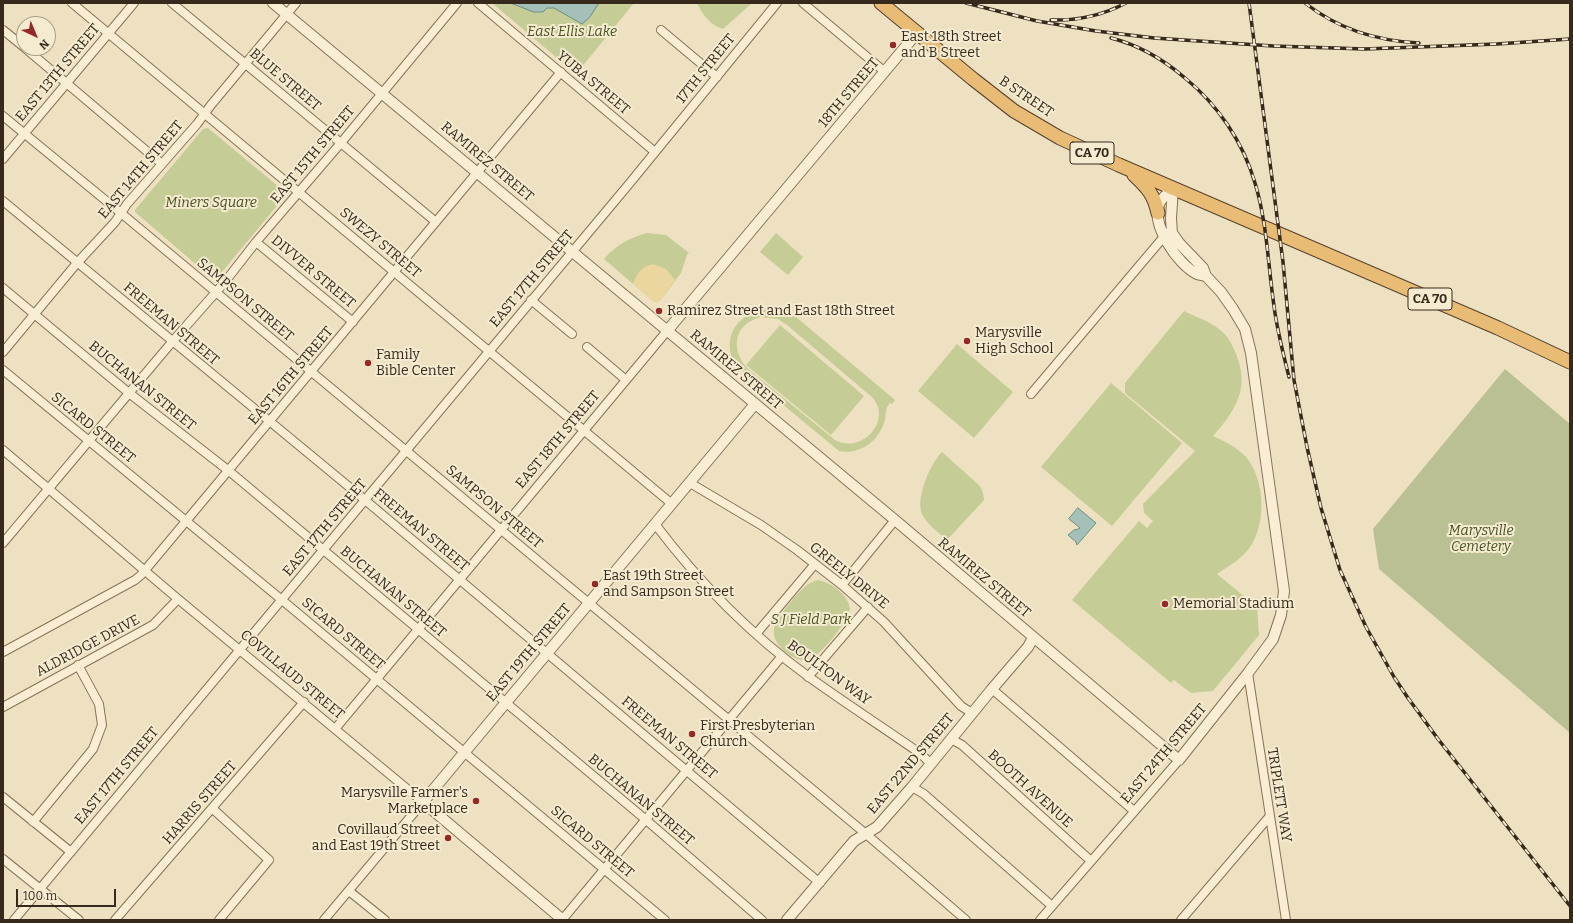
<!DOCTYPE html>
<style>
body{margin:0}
#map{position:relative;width:1573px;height:923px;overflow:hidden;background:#eee1c1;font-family:Bitter,serif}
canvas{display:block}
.frame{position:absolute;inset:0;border:4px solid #372a1d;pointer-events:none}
.north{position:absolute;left:16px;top:16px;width:40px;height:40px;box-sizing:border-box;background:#f5ebd0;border:1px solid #a99e88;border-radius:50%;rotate:136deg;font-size:11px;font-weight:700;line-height:16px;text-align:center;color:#372a1d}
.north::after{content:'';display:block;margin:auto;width:14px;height:18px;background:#962928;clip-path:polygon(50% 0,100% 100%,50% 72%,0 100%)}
.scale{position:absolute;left:16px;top:889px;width:100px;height:18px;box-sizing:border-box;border:2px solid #372a1d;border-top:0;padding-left:5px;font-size:12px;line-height:14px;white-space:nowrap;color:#372a1d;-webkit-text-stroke:3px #f5ebd0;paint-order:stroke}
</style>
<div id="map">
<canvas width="1573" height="923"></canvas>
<div class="frame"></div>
<div class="north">N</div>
<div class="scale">100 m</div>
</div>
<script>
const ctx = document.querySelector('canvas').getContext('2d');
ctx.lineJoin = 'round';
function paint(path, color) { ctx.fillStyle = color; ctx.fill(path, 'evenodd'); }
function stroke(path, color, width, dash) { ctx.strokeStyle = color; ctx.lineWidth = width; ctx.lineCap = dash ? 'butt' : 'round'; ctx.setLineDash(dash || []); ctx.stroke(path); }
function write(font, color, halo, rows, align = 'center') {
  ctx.font = font + ' Bitter,serif'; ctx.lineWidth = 4; ctx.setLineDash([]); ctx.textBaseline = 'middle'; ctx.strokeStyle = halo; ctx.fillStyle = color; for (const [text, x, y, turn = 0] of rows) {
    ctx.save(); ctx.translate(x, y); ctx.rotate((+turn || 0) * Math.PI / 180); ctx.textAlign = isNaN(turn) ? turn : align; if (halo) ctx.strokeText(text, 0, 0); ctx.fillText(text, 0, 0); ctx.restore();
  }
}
paint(new Path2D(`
 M492 3H634L576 74Z
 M697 3H752L723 29C710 25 703 15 697 3Z
 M208 128 285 192V196L217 278 213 279 135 212V210L203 129Z
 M647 233 666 235 689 253 687 255 681 273 660 301 654 302 604 259C616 245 629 238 647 233Z
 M776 233 803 257 788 275 760 252Z
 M761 309H774L788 314 790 312 895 400 892 404 890 403C885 408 886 414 885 420 879 441 861 455 839 451L735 365C722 339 734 318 761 309ZM761 317 778 319 787 325 873 398C876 403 879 407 879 412 880 435 854 451 835 440L747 368C730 348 734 324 761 317Z
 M1184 311C1196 317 1209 321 1219 329 1228 336 1232 344 1236 354 1250 388 1236 410 1213 436 1224 441 1237 447 1246 457 1265 480 1266 520 1252 544 1244 558 1230 565 1217 574L1257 607 1259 635 1213 691 1191 693 1174 680 1171 683 1072 600 1139 521 1147 528 1153 521 1144 513 1143 504 1195 451 1125 393V383Z
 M780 325 864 396 831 435 746 365Z
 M957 344 1013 392 974 438 918 391Z
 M1111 383 1182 443 1112 526 1041 467Z
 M942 452 980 486 983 493 984 500 947 540C938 532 929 526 923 516 914 500 930 464 942 452Z
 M818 580C832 583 848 594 850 609 847 622 820 658 807 660 793 662 771 644 774 629 775 620 784 610 790 603 796 595 807 582 818 580Z`), '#c5cc95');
paint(new Path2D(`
 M653 264 666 269 675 280 660 301 654 302 633 284C637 273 641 267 653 264Z`), '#ead69e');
paint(new Path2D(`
 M1505 369 1570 424V651L1569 653 1570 733 1379 569 1373 529Z`), '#bbc094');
const water = new Path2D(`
 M511 3H599L589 18 582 24 554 8H547L543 12H534Z
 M1078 508 1096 523 1077 545 1076 542 1068 535 1074 530 1078 529 1080 528 1069 519Z`);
paint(water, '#a4c0b8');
stroke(water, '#6b8e86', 1);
const minor = new Path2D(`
 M72 3 672 504
 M172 3 436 222
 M478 3 655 152
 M803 3 885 72
 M3 30 24 47
 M661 30 717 77
 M25 48 162 164
 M3 116 121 213 866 834 966 920
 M3 159 134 3
 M3 201 365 500 820 883
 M256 242 353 322
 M3 288 129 393 229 471 645 819 762 920
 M531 300 572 334
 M587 347 626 380
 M3 352 77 263 115 222 127 204 197 124 211 105 296 3
 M3 370 282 600 665 920
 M1031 394 1167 233
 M3 450 178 599 423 802 324 920
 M690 483 761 525 797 550 842 585 884 622 961 706 972 713
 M655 524C698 581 750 634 809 677 845 703 884 728 921 754L931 764
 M3 543 172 342 224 283 256 242 340 144 457 3
 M842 585 895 520
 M756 634 815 564
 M3 652 135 580 141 575 561 72
 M1248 673 1286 920
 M808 677 868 607
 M992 689 1134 811
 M3 707 153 625 178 599
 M335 729 667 331
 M951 739 962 745 1091 861
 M912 787 924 794 1052 906
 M3 797 71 852
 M213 809 269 860 219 920
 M33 822 93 749 102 725 99 704 78 665
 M3 859 79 920
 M349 891 385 920
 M14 920 629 184 777 3
 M115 920 304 702
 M562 920 782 656
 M1040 920 1179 760
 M1181 920 1269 817`);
const tertiary = new Path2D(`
 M273 3 895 520 1179 760 1248 673 1273 639 1281 615 1284 591 1251 353 1245 329 1233 309 1221 292 1206 276 1203 268 1180 244 1172 233 1171 218 1173 188
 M1173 188C1169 192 1163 197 1160 202 1149 223 1178 265 1197 274 1199 275 1203 275 1206 276
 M667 331 917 33
 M563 920 423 802 755 404
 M787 920 854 841 877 827 912 787 992 689 1028 647 1033 638`);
const trunk = new Path2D(`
 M881 3 973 79 1014 111 1060 138 1119 165 1498 328 1570 362
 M1134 175C1148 188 1154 195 1158 213`);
stroke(minor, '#877258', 10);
stroke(tertiary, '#877258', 12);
stroke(trunk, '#55402d', 15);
stroke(minor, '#f9eed4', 8);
stroke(tertiary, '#f9eed4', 10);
stroke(trunk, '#e8bc74', 13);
const rail = new Path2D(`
 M966 3 1037 21 1096 31 1154 38 1273 46 1365 49 1497 44 1570 39
 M1249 3 1283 262 1294 380 1307 447 1321 508 1340 570 1366 627 1394 677 1408 698 1438 739 1570 906
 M1305 3C1338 29 1377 41 1419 43
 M1051 20C1078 21 1103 15 1126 3
 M1111 38C1139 45 1164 60 1185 78 1218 105 1243 142 1255 183 1267 222 1268 265 1274 306 1277 330 1283 353 1289 377`);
stroke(rail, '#372a1d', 3.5);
stroke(rail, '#f5ebd0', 2, [6]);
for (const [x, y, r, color] of [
 [893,45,4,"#962928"],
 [659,311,4,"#962928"],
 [967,341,4,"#962928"],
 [368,363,4,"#962928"],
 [595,584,4,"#962928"],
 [1165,604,4,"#962928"],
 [692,734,4,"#962928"],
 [476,801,4,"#962928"],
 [448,838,4,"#962928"]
]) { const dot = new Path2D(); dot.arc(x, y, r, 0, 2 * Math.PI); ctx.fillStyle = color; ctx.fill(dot); stroke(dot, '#f5ebd0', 1.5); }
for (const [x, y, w] of [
 [1092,153,44],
 [1430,299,44]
]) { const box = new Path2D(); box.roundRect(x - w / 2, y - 11, w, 22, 3); ctx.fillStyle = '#f5ebd0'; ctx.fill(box); stroke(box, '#372a1d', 1); }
write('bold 13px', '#372a1d', null, [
 ["CA 70",1092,153],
 ["CA 70",1430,299]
]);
write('italic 14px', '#475323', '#f5ebd0', [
 ["East Ellis Lake",572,32],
 ["Miners Square",211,203],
 ["Marysville",1481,531],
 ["Cemetery",1481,547],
 ["S J Field Park",811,620]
]);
write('14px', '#372a1d', '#f5ebd0', [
 ["East 18th Street",901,37],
 ["and B Street",901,53],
 ["Ramirez Street and East 18th Street",667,311],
 ["Marysville",975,333],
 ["High School",975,349],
 ["Family",376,355],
 ["Bible Center",376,371],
 ["East 19th Street",603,576],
 ["and Sampson Street",603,592],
 ["Memorial Stadium",1173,604],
 ["First Presbyterian",700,726],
 ["Church",700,742],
 ["Marysville Farmer's",468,793,"right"],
 ["Marketplace",468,809,"right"],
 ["Covillaud Street",440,830,"right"],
 ["and East 19th Street",440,846,"right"]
], 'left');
write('14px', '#372a1d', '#f5ebd0', [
 ["17TH STREET",706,69,-51],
 ["EAST 13TH STREET",58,73,-50],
 ["BLUE STREET",285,80,40],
 ["YUBA STREET",593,83,40],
 ["18TH STREET",849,93,-50],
 ["B STREET",1026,97,34],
 ["EAST 15TH STREET",313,155,-50],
 ["RAMIREZ STREET",487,162,40],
 ["EAST 14TH STREET",141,170,-50],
 ["SWEZY STREET",380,243,40],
 ["DIVVER STREET",313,272,40],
 ["EAST 17TH STREET",532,279,-50],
 ["SAMPSON STREET",245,300,40],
 ["FREEMAN STREET",171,324,40],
 ["RAMIREZ STREET",736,370,40],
 ["EAST 16TH STREET",291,376,-50],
 ["BUCHANAN STREET",142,386,39],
 ["SICARD STREET",93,428,39],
 ["EAST 18TH STREET",558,440,-50],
 ["SAMPSON STREET",494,507,40],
 ["EAST 17TH STREET",325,528,-50],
 ["FREEMAN STREET",421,530,40],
 ["GREELY DRIVE",849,576,39],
 ["RAMIREZ STREET",984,578,40],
 ["BUCHANAN STREET",393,592,40],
 ["SICARD STREET",343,634,40],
 ["ALDRIDGE DRIVE",88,646,-28],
 ["EAST 19TH STREET",529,653,-50],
 ["BOULTON WAY",829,673,36],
 ["COVILLAUD STREET",292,675,40],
 ["FREEMAN STREET",669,738,40],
 ["EAST 24TH STREET",1164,754,-50],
 ["EAST 22ND STREET",911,764,-50],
 ["EAST 17TH STREET",117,776,-50],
 ["BOOTH AVENUE",1030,789,42],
 ["TRIPLETT WAY",1279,795,81],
 ["BUCHANAN STREET",641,800,40],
 ["HARRIS STREET",200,803,-49],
 ["SICARD STREET",592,842,40]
]);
</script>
